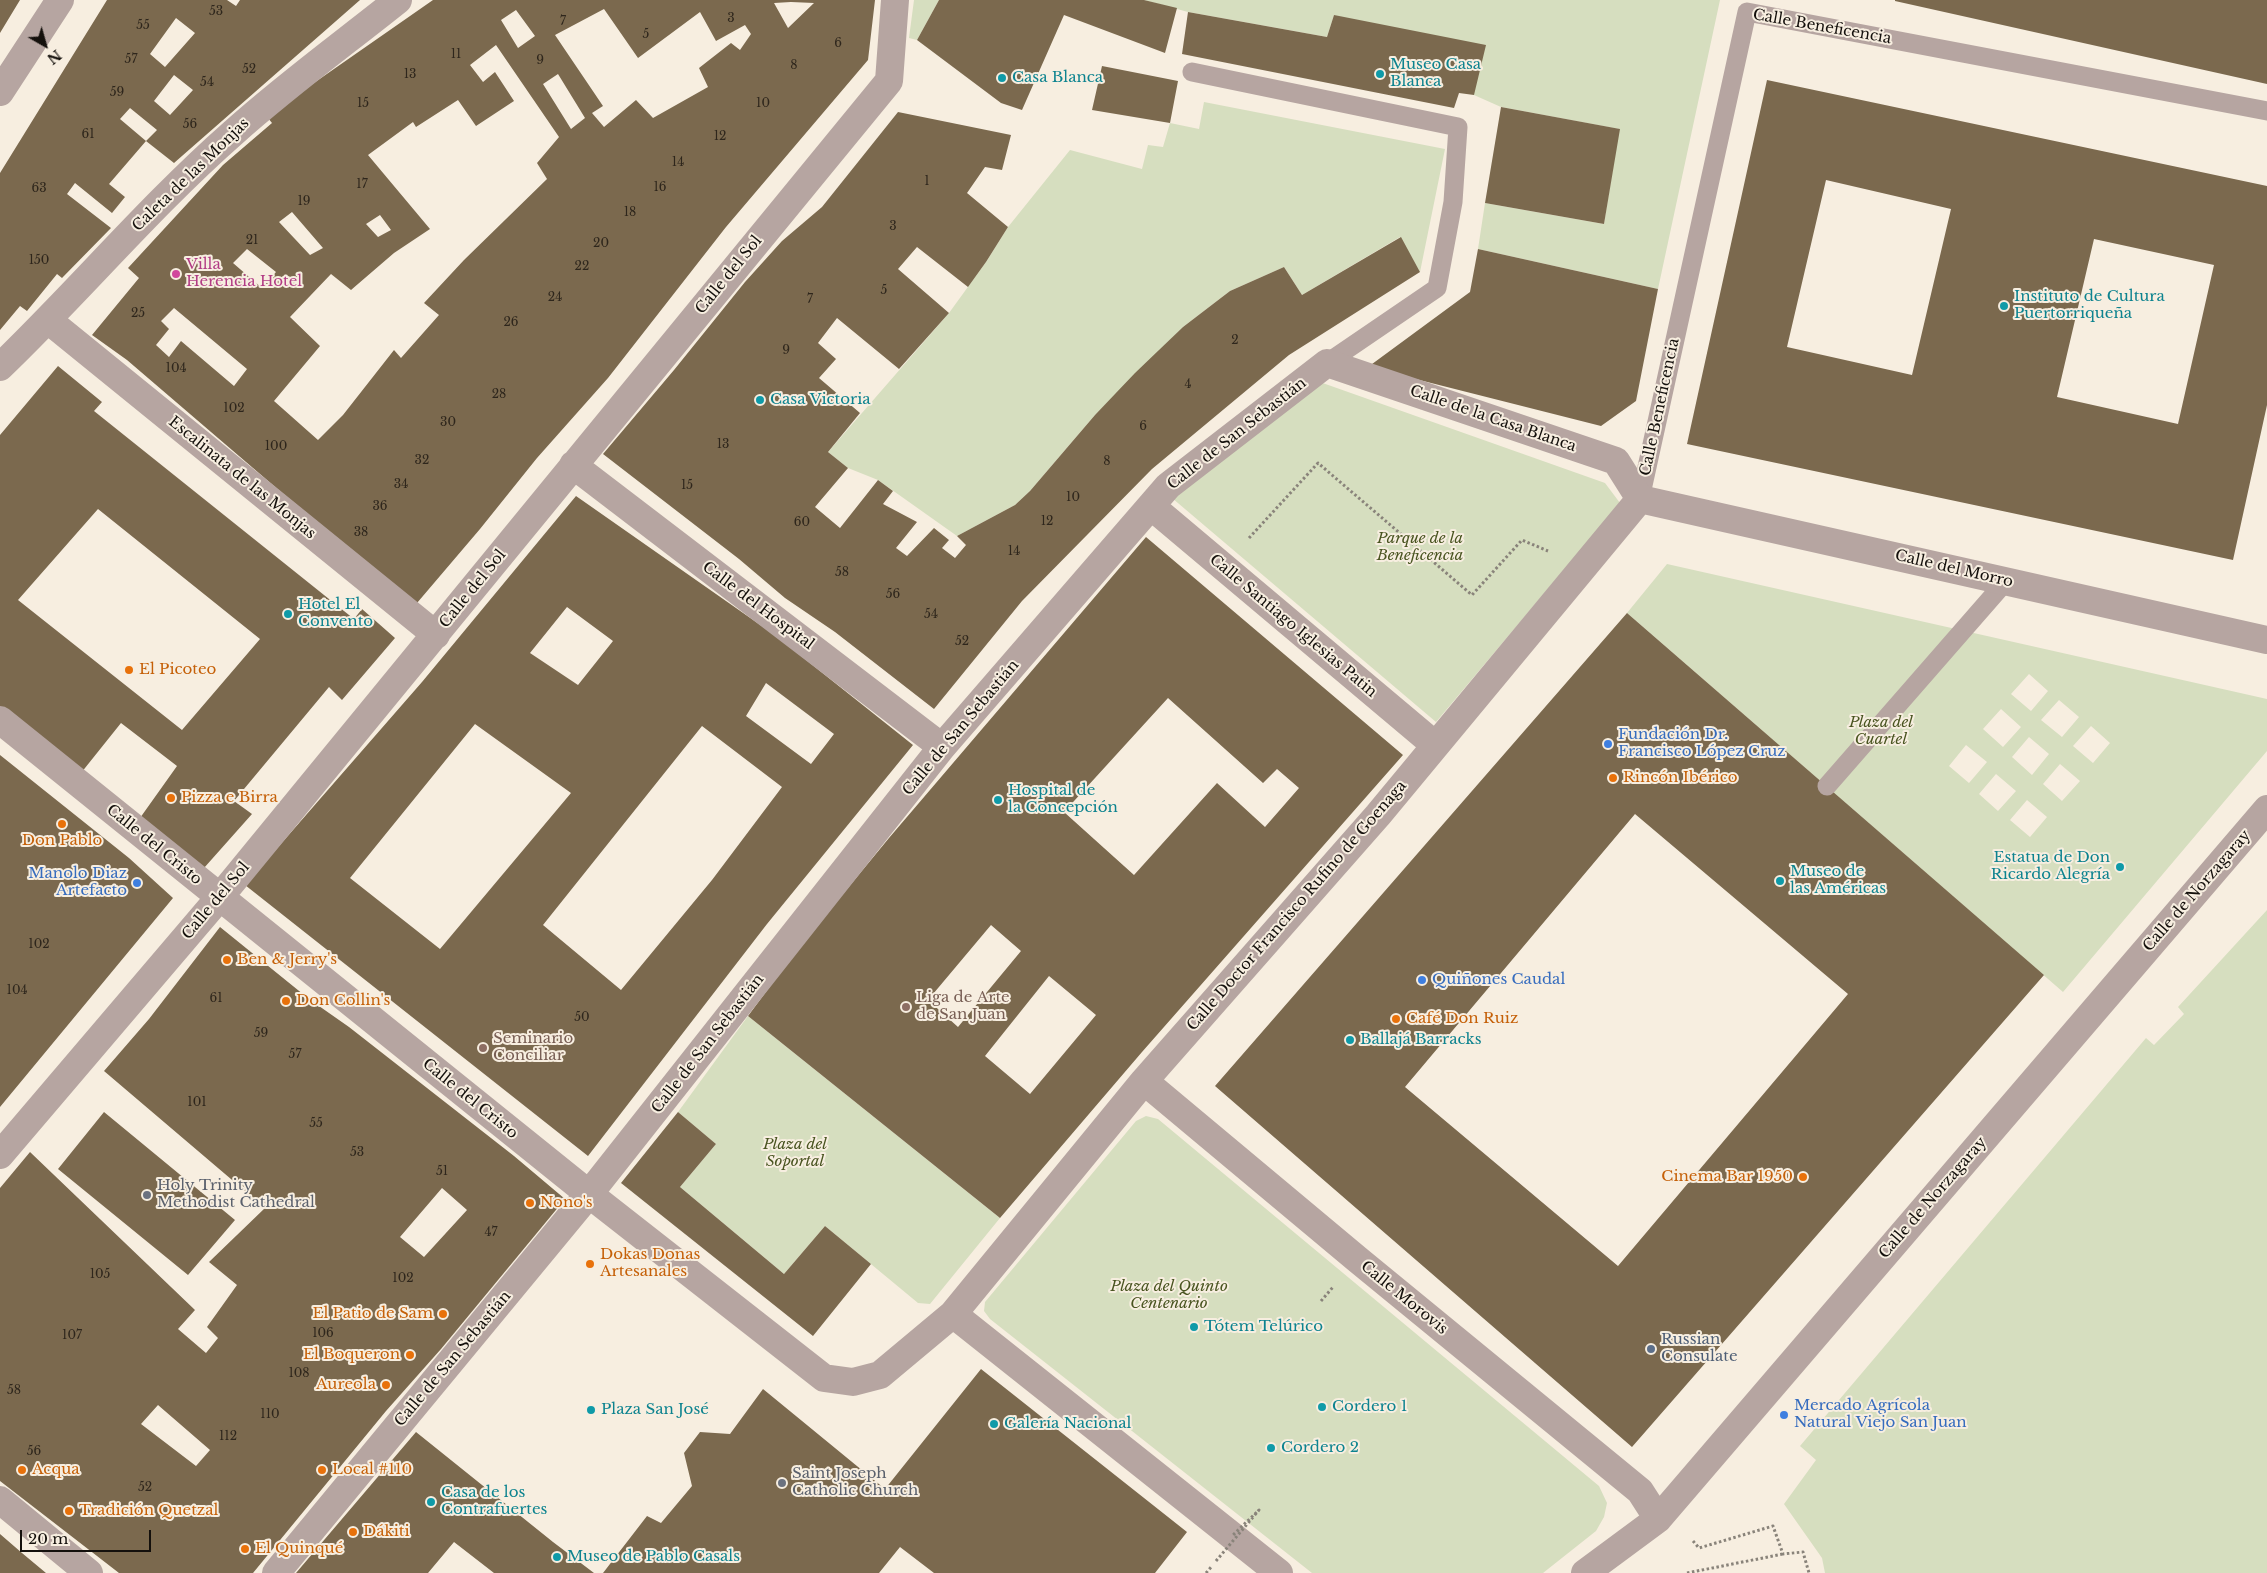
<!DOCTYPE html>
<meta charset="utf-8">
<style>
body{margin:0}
#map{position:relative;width:2267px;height:1573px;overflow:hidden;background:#f7eee0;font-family:"Libre Baskerville",serif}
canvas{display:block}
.north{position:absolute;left:20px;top:20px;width:50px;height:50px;-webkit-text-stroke:4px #f7eee0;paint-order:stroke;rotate:142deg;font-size:14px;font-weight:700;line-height:20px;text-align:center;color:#14100c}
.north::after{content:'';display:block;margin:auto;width:18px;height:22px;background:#14100c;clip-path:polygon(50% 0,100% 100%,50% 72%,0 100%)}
.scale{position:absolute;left:20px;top:1530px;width:131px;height:22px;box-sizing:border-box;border:2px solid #14100c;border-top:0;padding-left:6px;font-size:15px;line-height:18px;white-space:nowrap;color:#14100c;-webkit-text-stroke:4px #f7eee0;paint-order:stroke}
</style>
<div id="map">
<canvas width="2267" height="1573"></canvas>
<div class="north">N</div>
<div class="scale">20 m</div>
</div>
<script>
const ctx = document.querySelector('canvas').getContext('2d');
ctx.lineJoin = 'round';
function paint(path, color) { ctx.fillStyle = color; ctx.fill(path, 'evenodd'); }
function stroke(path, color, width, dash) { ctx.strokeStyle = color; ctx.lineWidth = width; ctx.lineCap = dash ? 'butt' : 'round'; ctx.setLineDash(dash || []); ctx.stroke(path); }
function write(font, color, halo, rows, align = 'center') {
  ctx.font = font + ' "Libre Baskerville",serif'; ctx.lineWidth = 4; ctx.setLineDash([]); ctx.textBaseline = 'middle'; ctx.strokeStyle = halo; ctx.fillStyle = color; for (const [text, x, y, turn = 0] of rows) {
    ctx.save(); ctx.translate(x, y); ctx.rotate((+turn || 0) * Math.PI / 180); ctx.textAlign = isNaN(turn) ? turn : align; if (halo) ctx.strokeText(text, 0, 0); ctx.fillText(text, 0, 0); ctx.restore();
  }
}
paint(new Path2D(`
 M914 0H939L917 40 909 38Z
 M1144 0H1720L1658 289 1478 249 1485 203 1604 224 1619 129 1501 107 1474 95 1334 15 1327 37 1188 12Z
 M1204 102 1445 149 1420 272 1400 237 1302 295 1284 267 1230 291 1183 327 1095 415 1030 491 1015 505 957 536 878 480 848 468 828 452 949 313 986 262 1008 227 1070 150 1142 169 1148 145 1163 147 1170 123 1199 129Z
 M1317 381 1605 483 1620 503 1436 722 1172 498Z
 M1667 564 2267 699V751L2063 992 1627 613ZM2029 674 2048 691 2031 711 2011 694ZM2059 700 2079 717 2062 737 2041 720ZM2001 709 2021 727 2003 747 1983 729ZM2091 726 2110 743 2093 763 2073 746ZM2029 737 2049 754 2032 775 2012 757ZM1966 745 1987 762 1969 783 1949 766ZM2060 764 2080 781 2062 801 2043 784ZM1996 774 2016 791 1998 811 1979 794ZM2027 800 2047 817 2030 837 2010 820Z
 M2267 910V1573H1825L1822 1558 1784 1504 1816 1460 1800 1446 2146 1038 2154 1045 2184 1014 2178 1007Z
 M748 1016 1000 1218 930 1304 918 1303 825 1226 784 1274 680 1187 716 1144 678 1112Z
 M1146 1116 1158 1119 1599 1486 1607 1503 1604 1517 1596 1531 1543 1573H1312L990 1319 984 1311 985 1302 1136 1121Z`), '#d6debf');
paint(new Path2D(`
 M0 0H20L0 33Z
 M107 0H227L236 6 240 0H360L174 163 146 141 157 130 130 108 120 119 146 141 109 184 125 197 112 213 75 183 67 194 111 228 62 278 57 274 27 311 20 306 0 330V173ZM176 18 195 33 165 67 150 54ZM174 75 193 90 170 115 154 101Z
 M433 0H875L868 60 726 227 608 378 537 458 480 529 417 603 281 492 127 360 92 335 139 278 128 268 223 165 272 123 268 118 311 85ZM774 3 791 2 814 3 788 28ZM604 9 638 58 700 12 716 41 745 25 751 34 740 50 731 43 699 68 708 87 653 118 636 100 604 127 592 113 603 106 555 35ZM516 10 535 36 518 48 501 20ZM496 45 559 137 537 163 547 179 464 260 424 303 439 315 401 358 394 350 343 415 318 440 274 401 320 346 290 317 331 274 351 290 394 253 430 229 368 155 413 122 416 127 458 100 476 126 514 101 495 72 483 82 470 65ZM558 74 585 118 571 129 543 84ZM292 212 323 248 310 255 279 222ZM380 215 391 230 378 237 366 224ZM247 249 276 272 262 288 233 263ZM174 308 247 369 234 386 181 341 169 357 156 345 169 329 161 321Z
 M939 0H1144L1177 8 1165 53 1064 15 1022 110 1001 103 917 40Z
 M2267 0V84L1895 1V0Z
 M1188 12 1327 37 1334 15 1486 45 1474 95 1459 93 1454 108 1182 54Z
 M1102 66 1178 81 1170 123 1092 110Z
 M1767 80 2267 186V405L2233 560 1687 444ZM1826 180 1951 209 1912 375 1787 347ZM2094 239 2214 265 2178 424 2057 397Z
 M1501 107 1620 129 1604 224 1485 203Z
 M898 112 1011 135 1002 170 985 167 967 193 1008 227 986 262 968 287 917 247 898 269 949 313 899 369 837 318 818 343 836 359 819 378 860 413 828 452 848 468 815 507 840 528 878 480 893 491 883 504 917 522 896 548 907 556 934 528 949 540 942 548 955 558 966 545 957 536 1015 505 1030 491 1095 415 1135 373 1183 327 1230 291 1284 267 1302 295 1401 237 1420 272 1289 355 1152 469 1022 601 934 709 835 632 785 598 739 559 603 454 674 370 745 282 782 241 822 207Z
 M1478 249 1658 289 1636 401 1601 426 1368 367 1470 292Z
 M58 366 102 402 94 411 354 619 362 609 395 638 342 700 329 687 234 801 252 814 204 868 140 818 177 766 121 723 81 773 0 708V435ZM98 509 260 639 182 730 18 600Z
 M576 496 776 636 913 745 767 924 588 1156 245 885 422 682ZM567 607 613 641 578 685 530 653ZM766 683 834 734 811 764 746 716ZM475 724 571 793 440 949 350 878ZM702 726 782 787 712 880 621 990 543 925Z
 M1146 537 1403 755 1142 1052 1000 1218 748 1016 800 946 889 838ZM1168 698 1263 783 1277 769 1299 788 1265 827 1217 783 1134 875 1064 812ZM991 925 1021 951 958 1027 928 1000ZM1049 976 1096 1015 1030 1094 985 1056Z
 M1627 613 2044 975 1632 1447 1215 1086ZM1635 814 1848 994 1618 1266 1405 1087Z
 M0 755 129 858 173 898 0 1107Z
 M220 927 309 999 349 1027 514 1156 565 1199 441 1349 386 1411 253 1573H119L0 1481V1188L30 1152 195 1310 178 1329 206 1353 218 1338 207 1327 237 1285 209 1262 265 1208 104 1071 149 1019ZM442 1188 467 1210 424 1257 400 1237ZM158 1405 210 1450 196 1466 141 1424Z
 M104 1112 235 1220 188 1275 58 1169Z
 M678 1112 716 1144 680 1187 784 1274 825 1226 871 1264 813 1336 621 1183Z
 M981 1369 1187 1532 1155 1573H934L900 1547 879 1573H603L647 1516 661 1523 692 1486 684 1453 700 1432 730 1434 763 1389 885 1489Z
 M416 1432 553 1542 594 1573H494L454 1542 428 1573H296Z
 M0 1534 22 1553 46 1573H0Z`), '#7b694e');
stroke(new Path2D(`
 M1249 538 1318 463 1472 595 1522 540 1548 551
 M1321 1301 1333 1287
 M1693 1541 1699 1548 1773 1526 1783 1554 1803 1552 1809 1573
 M1206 1573 1212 1566
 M1687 1573 1783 1554`), '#89837a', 3, [2.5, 2.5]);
stroke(new Path2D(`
 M1192 72 1458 127 1453 202 1437 288 1327 363
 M1640 499 1747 12 2267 111
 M1827 786 2006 581`), '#b6a5a1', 19);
stroke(new Path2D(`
 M0 92 60 0
 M48 320 436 635
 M0 367C79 291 150 206 233 133 285 86 343 44 398 0
 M573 465 942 747
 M1640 499 2267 640
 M1151 506 1435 745
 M0 720 589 1194 824 1378 853 1382 880 1375 953 1314 1144 1081 1378 815 1640 499
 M1144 1081 1357 1259 1640 1491 1658 1519
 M0 1155 219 898 889 81 895 0
 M953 1314 1279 1573
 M0 1500 89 1573
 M276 1573 589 1194 942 747 1168 486 1327 363 1616 461 1640 499
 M1585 1573 1658 1519 2267 809`), '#b6a5a1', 28);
stroke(new Path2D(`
 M1216 1561 1259 1510 1232 1536`), '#89837a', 3, [2.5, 2.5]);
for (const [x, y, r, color] of [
 [1380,74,5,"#0f9aa8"],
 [1002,78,5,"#0f9aa8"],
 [176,274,5,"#d1479c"],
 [2004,306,5,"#0f9aa8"],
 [760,400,5,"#0f9aa8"],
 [288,614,5,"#0f9aa8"],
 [129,670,5,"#e8710a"],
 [1608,744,5,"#3f7fe0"],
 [1613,778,5,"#e8710a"],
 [171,798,5,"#e8710a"],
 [998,800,5,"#0f9aa8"],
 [62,824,5,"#e8710a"],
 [2120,867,5,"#0f9aa8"],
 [1780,881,5,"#0f9aa8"],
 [137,883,5,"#3f7fe0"],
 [227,960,5,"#e8710a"],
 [1422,980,5,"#3f7fe0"],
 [286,1001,5,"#e8710a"],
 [906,1007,5,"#8d6e63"],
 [1396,1019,5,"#e8710a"],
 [1350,1040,5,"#0f9aa8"],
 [483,1048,5,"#8d6e63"],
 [1803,1177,5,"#e8710a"],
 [147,1195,5,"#6b7280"],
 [530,1203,5,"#e8710a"],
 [590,1264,5,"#e8710a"],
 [443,1314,5,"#e8710a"],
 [1194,1327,5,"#0f9aa8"],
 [1651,1349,5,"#5c6f8a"],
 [410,1355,5,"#e8710a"],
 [386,1385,5,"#e8710a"],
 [1322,1407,5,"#0f9aa8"],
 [591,1410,5,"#0f9aa8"],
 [1784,1415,5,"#3f7fe0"],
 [994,1424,5,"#0f9aa8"],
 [1271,1448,5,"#0f9aa8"],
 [22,1470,5,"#e8710a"],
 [322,1470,5,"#e8710a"],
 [782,1483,5,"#6b7280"],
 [431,1502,5,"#0f9aa8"],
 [69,1511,5,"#e8710a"],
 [353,1532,5,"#e8710a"],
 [245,1549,5,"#e8710a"],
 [557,1557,5,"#0f9aa8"]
]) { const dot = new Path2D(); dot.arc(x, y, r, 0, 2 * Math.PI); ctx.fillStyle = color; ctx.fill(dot); stroke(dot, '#f7eee0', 2); }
write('12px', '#2e261c', null, [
 ["53",216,12],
 ["3",731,19],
 ["7",563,22],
 ["55",143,26],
 ["5",646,35],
 ["6",838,44],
 ["11",456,55],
 ["57",131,60],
 ["9",540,61],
 ["8",794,66],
 ["52",249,70],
 ["13",410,75],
 ["54",207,83],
 ["59",117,93],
 ["15",363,104],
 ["10",763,104],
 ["56",190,125],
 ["61",88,135],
 ["12",720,137],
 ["14",678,163],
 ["1",927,182],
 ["17",362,185],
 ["16",660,188],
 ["63",39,189],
 ["19",304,202],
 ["18",630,213],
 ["3",893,227],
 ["21",252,241],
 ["20",601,244],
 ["150",39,261],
 ["22",582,267],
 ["5",884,291],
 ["24",555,298],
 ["7",810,300],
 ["25",138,314],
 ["26",511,323],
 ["2",1235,341],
 ["9",786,351],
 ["104",176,369],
 ["4",1188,385],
 ["28",499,395],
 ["102",234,409],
 ["30",448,423],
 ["6",1143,427],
 ["13",723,445],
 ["100",276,447],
 ["32",422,461],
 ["8",1107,462],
 ["34",401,485],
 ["15",687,486],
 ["10",1073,498],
 ["36",380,507],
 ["12",1047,522],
 ["60",802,523],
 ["38",361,533],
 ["14",1014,552],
 ["58",842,573],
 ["56",893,595],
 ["54",931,615],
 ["52",962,642],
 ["102",39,945],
 ["104",17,991],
 ["61",216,999],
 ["50",582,1018],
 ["59",261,1034],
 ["57",295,1055],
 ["101",197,1103],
 ["55",316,1124],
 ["53",357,1153],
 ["51",442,1172],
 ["47",491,1233],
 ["105",100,1275],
 ["102",403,1279],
 ["106",323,1334],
 ["107",72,1336],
 ["108",299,1374],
 ["58",14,1391],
 ["110",270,1415],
 ["112",228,1437],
 ["56",34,1452],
 ["52",145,1488]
]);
write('15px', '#14100c', '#f7eee0', [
 ["Calle Beneficencia",1822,27,10],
 ["Caleta de las Monjas",191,175,-44],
 ["Calle del Sol",729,275,-51],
 ["Calle Beneficencia",1660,407,-78],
 ["Calle de la Casa Blanca",1493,419,19],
 ["Calle de San Sebastián",1237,434,-38],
 ["Escalinata de las Monjas",242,478,39],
 ["Calle del Morro",1954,569,13],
 ["Calle del Sol",473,589,-51],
 ["Calle del Hospital",758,606,37],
 ["Calle Santiago Iglesias Patin",1293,626,40],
 ["Calle de San Sebastián",961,728,-50],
 ["Calle del Cristo",154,845,39],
 ["Calle de Norzagaray",2197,891,-49],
 ["Calle del Sol",216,901,-50],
 ["Calle Doctor Francisco Rufino de Goenaga",1297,906,-49],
 ["Calle de San Sebastián",708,1044,-52],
 ["Calle del Cristo",470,1099,39],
 ["Calle de Norzagaray",1933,1198,-49],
 ["Calle Morovis",1404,1298,39],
 ["Calle de San Sebastián",453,1359,-50]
]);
write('15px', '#0d838f', '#f7eee0', [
 ["Museo Casa",1390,65],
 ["Blanca",1390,82],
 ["Casa Blanca",1012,78],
 ["Instituto de Cultura",2014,297],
 ["Puertorriqueña",2014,314],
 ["Casa Victoria",770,400],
 ["Hotel El",298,605],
 ["Convento",298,622],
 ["Hospital de",1008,791],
 ["la Concepción",1008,808],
 ["Estatua de Don",2110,858,"right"],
 ["Ricardo Alegría",2110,875,"right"],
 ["Museo de",1790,872],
 ["las Américas",1790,889],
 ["Ballajá Barracks",1360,1040],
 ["Tótem Telúrico",1204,1327],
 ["Cordero 1",1332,1407],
 ["Plaza San José",601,1410],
 ["Galería Nacional",1004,1424],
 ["Cordero 2",1281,1448],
 ["Casa de los",441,1493],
 ["Contrafuertes",441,1510],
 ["Museo de Pablo Casals",567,1557]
], 'left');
write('15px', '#b23c85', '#f7eee0', [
 ["Villa",186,265],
 ["Herencia Hotel",186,282]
], 'left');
write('italic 15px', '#495420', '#f7eee0', [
 ["Parque de la",1420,539],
 ["Beneficencia",1420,556],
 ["Plaza del",1881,723],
 ["Cuartel",1881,740],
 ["Plaza del",795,1145],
 ["Soportal",795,1162],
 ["Plaza del Quinto",1169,1287],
 ["Centenario",1169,1304]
]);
write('15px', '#c56008', '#f7eee0', [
 ["El Picoteo",139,670],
 ["Rincón Ibérico",1623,778],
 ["Pizza e Birra",181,798],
 ["Don Pablo",62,841,"center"],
 ["Ben & Jerry's",237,960],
 ["Don Collin's",296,1001],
 ["Café Don Ruiz",1406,1019],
 ["Cinema Bar 1950",1793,1177,"right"],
 ["Nono's",540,1203],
 ["Dokas Donas",600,1255],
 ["Artesanales",600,1272],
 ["El Patio de Sam",433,1314,"right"],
 ["El Boqueron",400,1355,"right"],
 ["Aureola",376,1385,"right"],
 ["Acqua",32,1470],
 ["Local #110",332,1470],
 ["Tradición Quetzal",79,1511],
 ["Dákiti",363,1532],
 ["El Quinqué",255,1549]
], 'left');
write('15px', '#366cbe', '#f7eee0', [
 ["Fundación Dr.",1618,735],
 ["Francisco López Cruz",1618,752],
 ["Manolo Diaz",127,874,"right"],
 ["Artefacto",127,891,"right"],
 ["Quiñones Caudal",1432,980],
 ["Mercado Agrícola",1794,1406],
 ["Natural Viejo San Juan",1794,1423]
], 'left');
write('15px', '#785e54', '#f7eee0', [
 ["Liga de Arte",916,998],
 ["de San Juan",916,1015],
 ["Seminario",493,1039],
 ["Conciliar",493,1056]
], 'left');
write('15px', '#5b616d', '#f7eee0', [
 ["Holy Trinity",157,1186],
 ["Methodist Cathedral",157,1203],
 ["Saint Joseph",792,1474],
 ["Catholic Church",792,1491]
], 'left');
write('15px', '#4e5e75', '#f7eee0', [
 ["Russian",1661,1340],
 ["Consulate",1661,1357]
], 'left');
</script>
